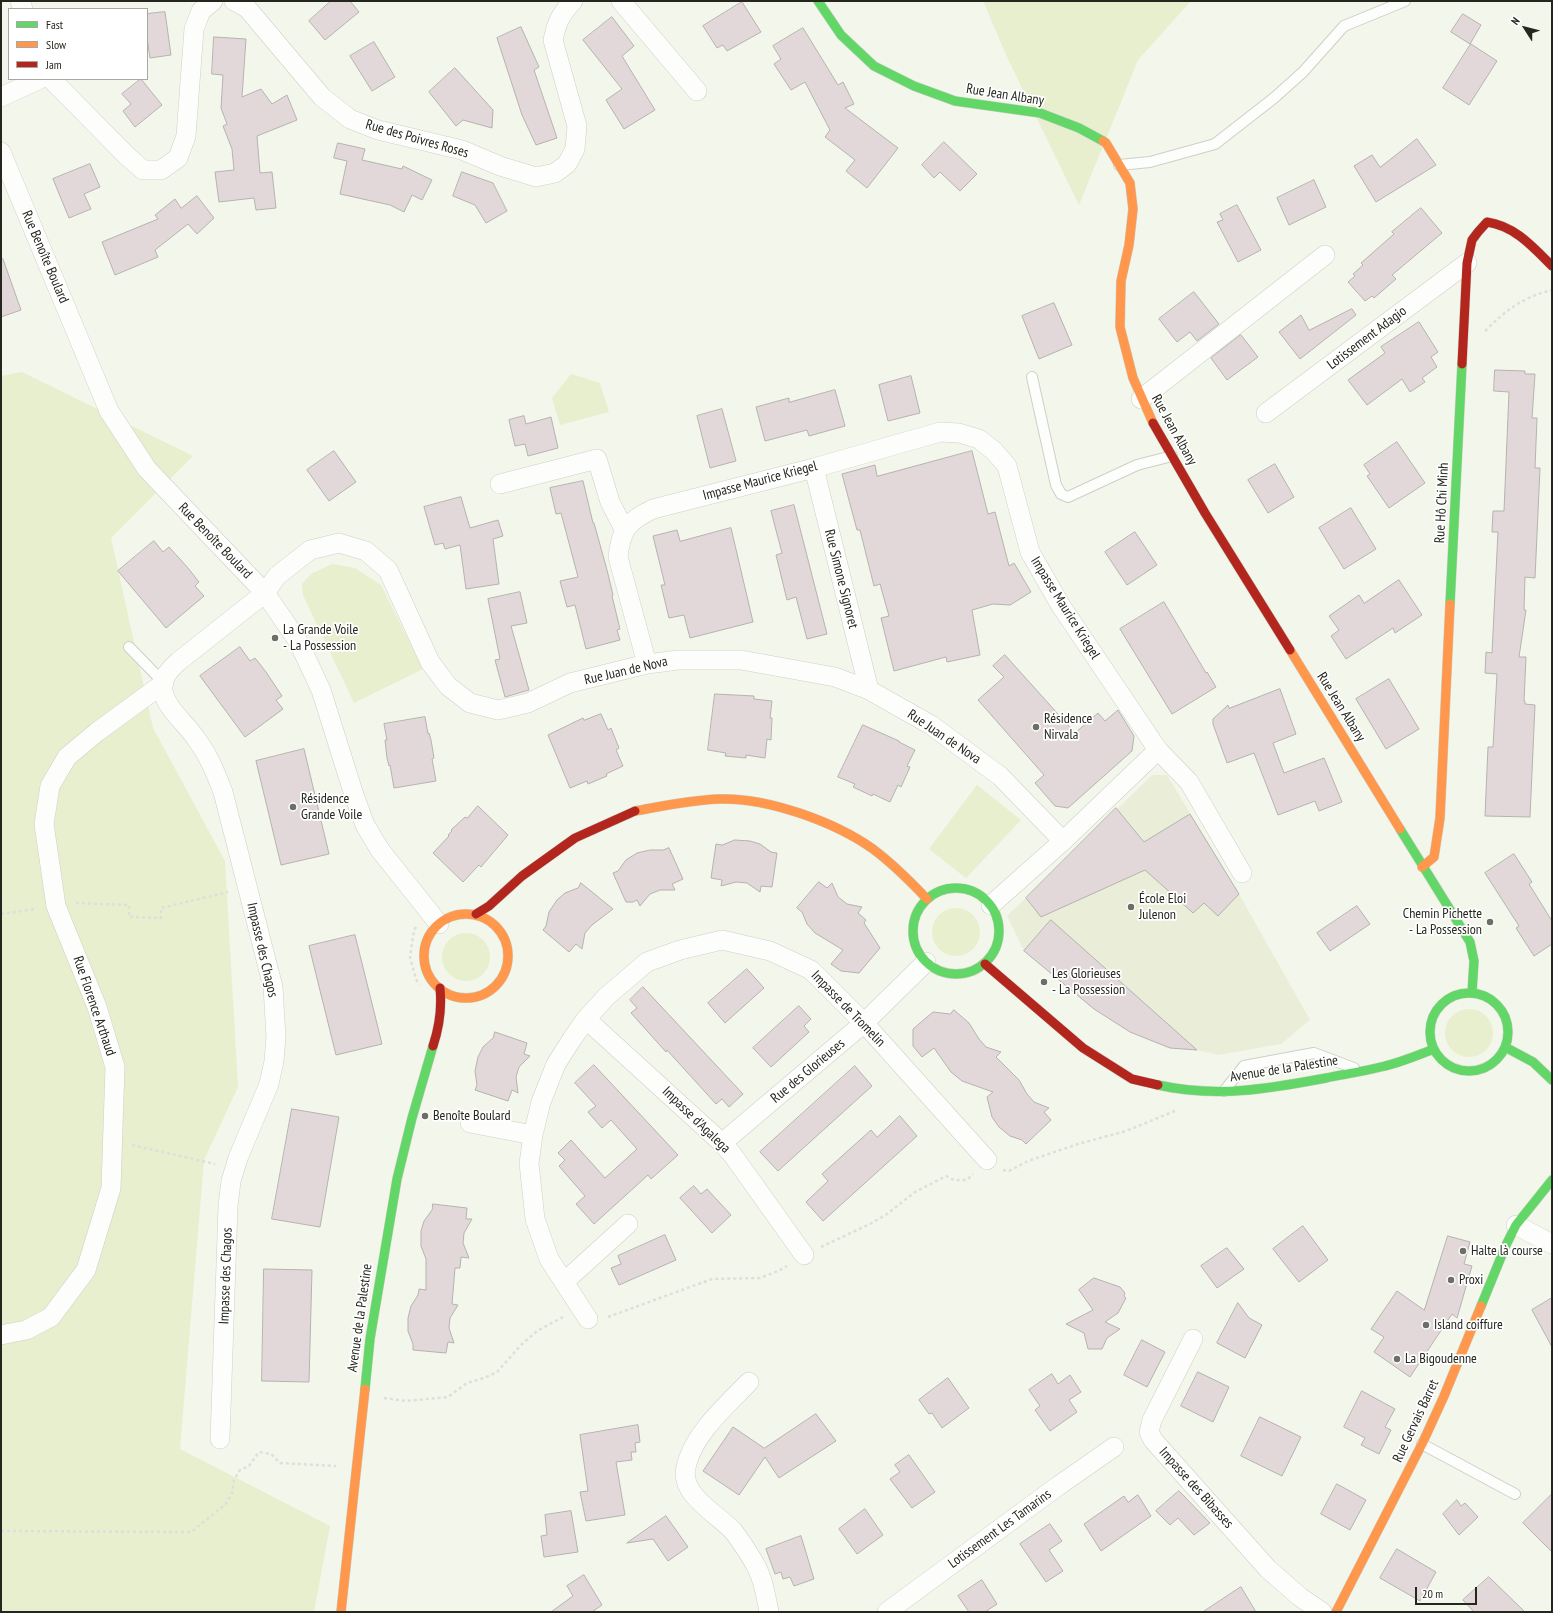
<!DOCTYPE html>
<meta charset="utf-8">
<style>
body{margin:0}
#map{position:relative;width:1553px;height:1613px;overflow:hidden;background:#f3f6ea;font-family:"PT Sans Narrow",sans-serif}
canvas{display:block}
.frame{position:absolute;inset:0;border:2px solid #25271f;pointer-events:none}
.legend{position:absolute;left:8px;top:8px;width:140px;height:72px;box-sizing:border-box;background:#fff;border:1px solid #a8a9a5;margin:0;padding:5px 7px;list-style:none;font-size:12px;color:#25271f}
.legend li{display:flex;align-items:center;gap:8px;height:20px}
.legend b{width:20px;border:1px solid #a8a9a5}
.north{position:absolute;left:1505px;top:8px;width:40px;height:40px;-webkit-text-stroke:3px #fff;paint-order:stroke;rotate:306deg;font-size:11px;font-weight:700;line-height:16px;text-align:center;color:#25271f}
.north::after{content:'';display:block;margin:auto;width:14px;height:18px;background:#25271f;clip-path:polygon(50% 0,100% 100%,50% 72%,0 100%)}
.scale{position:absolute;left:1415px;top:1587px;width:62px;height:18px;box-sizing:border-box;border:2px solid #25271f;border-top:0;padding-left:5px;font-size:12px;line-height:14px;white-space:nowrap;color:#25271f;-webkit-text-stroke:3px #fff;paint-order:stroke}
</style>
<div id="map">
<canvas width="1553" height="1613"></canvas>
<div class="frame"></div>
<ul class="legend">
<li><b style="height:5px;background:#63d668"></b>Fast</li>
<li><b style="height:5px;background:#ff974d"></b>Slow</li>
<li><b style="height:5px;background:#b3261e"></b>Jam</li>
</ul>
<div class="north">N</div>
<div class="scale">20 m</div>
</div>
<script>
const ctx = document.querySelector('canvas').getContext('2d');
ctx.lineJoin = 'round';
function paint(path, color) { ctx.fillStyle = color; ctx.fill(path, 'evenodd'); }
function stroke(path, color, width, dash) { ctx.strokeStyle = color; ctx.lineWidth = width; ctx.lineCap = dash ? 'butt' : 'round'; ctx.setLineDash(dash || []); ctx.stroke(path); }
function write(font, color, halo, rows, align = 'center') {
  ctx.font = font + ' "PT Sans Narrow",sans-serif'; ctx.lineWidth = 3.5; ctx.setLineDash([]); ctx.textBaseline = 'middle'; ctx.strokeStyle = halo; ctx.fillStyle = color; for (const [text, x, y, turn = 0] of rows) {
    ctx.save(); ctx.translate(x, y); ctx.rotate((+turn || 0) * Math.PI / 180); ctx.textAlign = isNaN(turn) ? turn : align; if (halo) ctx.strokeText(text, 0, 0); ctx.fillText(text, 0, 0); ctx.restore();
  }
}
paint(new Path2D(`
 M1152 775H1167L1239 894 1310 1020 1281 1044 1218 1055 1197 1050 1170 1048 1130 1032 1094 1009 1024 951 1007 916Z`), '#eaeed9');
paint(new Path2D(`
 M983 1H1191L1138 60 1079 205 1007 57Z
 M22 372 193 456 111 538 153 728 225 861 238 1087 204 1160 180 1449 330 1526 314 1612H1V376Z
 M571 374 600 383 609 412 560 425 552 398Z
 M332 564 355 568 381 585 423 669 354 703 303 595 302 584 311 574Z
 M977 785 1021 820 966 878 929 849Z
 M932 932a24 24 0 1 1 48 0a24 24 0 1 1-48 0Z
 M442 957a24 24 0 1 1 48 0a24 24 0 1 1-48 0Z
 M1445 1033a24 24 0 1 1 48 0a24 24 0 1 1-48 0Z`), '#e8efce');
const building = new Path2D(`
 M331 1H350L359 12 325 40 309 21Z
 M742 2 761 32 727 51 723 45 717 48 703 26Z
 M165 12 171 55 150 58 147 38V14Z
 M1463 14 1481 25 1470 44 1451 32Z
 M612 17 634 46 622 56 655 110 624 129 606 100 622 89 583 40Z
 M521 27 539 67 534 70 557 138 536 145 522 115 497 38Z
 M803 28 838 85 843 82 854 104 845 108 898 148 867 188 846 171 855 160 825 137 830 130 805 82 791 90 774 64 781 59 773 46Z
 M214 37 246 39 242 97 261 89 272 104 287 95 297 120 257 136 260 173 272 172 276 208 256 210 254 198 219 202 215 172 234 170 232 149 223 126 227 124 221 108 223 75 212 74Z
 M374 42 395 77 372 91 350 56Z
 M1471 44 1497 61 1469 105 1443 88Z
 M455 68 493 110 492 128 463 120 456 126 429 92Z
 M141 79 162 105 135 127 123 111 131 104 122 94Z
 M1417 139 1436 165 1376 202 1354 166 1372 155 1380 167Z
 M944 142 977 174 960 191 940 172 934 178 922 165Z
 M338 143 365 149 362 160 402 169 403 166 432 180 422 200 412 195 404 212 390 205 340 194 347 161 334 158Z
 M90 164 100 187 84 194 91 209 69 218 53 179Z
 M462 172 493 183 507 211 486 223 475 205 453 196Z
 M1314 180 1326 207 1289 225 1277 198Z
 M197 196 214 218 197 234 188 224 155 250 158 257 115 275 102 242 158 219 155 215 175 199 181 208Z
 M1237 205 1261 250 1238 262 1217 222 1223 220 1220 214Z
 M1421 208 1442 233 1392 275 1396 279 1374 298 1372 296 1365 301 1348 282 1355 276 1353 274 1363 265 1361 263 1394 234 1392 232Z
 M3 259 21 310 1 317V260Z
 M1194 292 1219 324 1197 341 1190 332 1177 342 1159 319Z
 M1054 303 1072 345 1039 359 1022 316Z
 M1352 309 1356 315 1300 359 1279 332 1301 315 1309 330Z
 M1419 322 1438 352 1431 357 1437 367 1422 378 1425 382 1410 392 1402 379 1367 405 1348 380 1385 353 1381 347Z
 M1241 335 1258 357 1227 380 1211 358Z
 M1495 370 1525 371V374H1535L1532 418H1537L1535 468H1540L1535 578 1525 577 1524 610H1526L1519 657H1526L1524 701H1525V704L1535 705 1530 817 1485 816 1488 747H1493L1497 674 1485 673 1486 652 1492 653 1498 532H1492L1493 511H1504L1509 392 1494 391Z
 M911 376 920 413 888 421 879 385Z
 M835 390 845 426 809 436 807 430 765 441 756 407 789 398V402Z
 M722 409 736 461 710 468 697 416Z
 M524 416 526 424 551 417 558 448 528 456 525 444 515 446 509 420Z
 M1397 442 1425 483 1389 508 1367 476 1370 474 1364 465Z
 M334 451 356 482 329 501 307 470Z
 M972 451 988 514 995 512 1009 566 1014 563 1031 592 1010 605 993 604 972 610 980 655 947 662 946 657 894 671 881 618 889 616 880 584 874 586 860 530H857L842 474 875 465 877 476Z
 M1275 464 1294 497 1268 513 1248 480Z
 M583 481 593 523H594L607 570 613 595 612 596 620 629 617 630 620 640 586 649 575 605 567 607 560 581 578 577 561 513 556 514 550 488Z
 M461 497 470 528 498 520 503 536 493 539 499 584 466 589 460 545 445 549 443 543 435 545 424 507Z
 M794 505 827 634 807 639 796 597 787 600 776 555 782 553 771 511Z
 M1351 508 1376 549 1344 569 1319 528Z
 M731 528 753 622 690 638 684 615 669 618 661 585H665L653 536 677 530 680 541Z
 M1135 532 1157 565 1127 585 1105 552Z
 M154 541 163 552 169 547 188 568 199 582 195 586 204 596 166 628 118 571Z
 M1399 580 1422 615 1395 633 1393 628 1346 659 1331 636 1339 630 1329 616 1359 595 1364 603Z
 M520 592 527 623 511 626 529 690 505 697 495 660 500 659 488 599Z
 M1164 602 1206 673 1207 672 1216 687 1172 714 1120 629Z
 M240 647 250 661 255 658 266 672 282 696 276 700 283 709 245 737 200 676Z
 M1005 655 1075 733 1098 713 1105 721 1118 710 1134 736 1132 751 1068 808 1055 806 1035 783 1044 775 978 700 1004 677 993 666Z
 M1389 679 1419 729 1386 749 1356 699Z
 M1280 689 1296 734 1273 743 1284 773 1324 758 1342 802 1319 811 1315 801 1278 815 1254 753 1227 763 1213 724V719L1228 705 1229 708Z
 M715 694 754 696V699L772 701 770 718H772L771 740 767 739 765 758 746 755V758L725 756 726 753 708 750Z
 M601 714 608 730 611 728 619 748 616 750 623 766 606 774 607 776 588 784 587 781 570 788 548 735 583 718 584 720Z
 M425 717 428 734 429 733 431 740 434 758 432 759 436 781 394 788 390 765 389 766 387 758 385 740H387L384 724Z
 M863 725 899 741V742L915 750 907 766 910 767 901 787 898 785 890 802 873 794 872 796 853 787 855 784 838 777Z
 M304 749 329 854 281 865 256 761Z
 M478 806 508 835 486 861 481 867 479 865 463 882 433 853 449 836 448 835 452 831 451 830 465 817 467 818Z
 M1116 808 1144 842 1190 814 1239 894 1218 916 1204 903 1193 913 1145 870 1041 917 1026 898Z
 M735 840 750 841 760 844 771 852 777 853 772 887 761 886 760 892 747 883 736 882 721 886 722 880 711 878 716 844 722 845Z
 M669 848 683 879 672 884 675 890H660L650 894 640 906 637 900 633 902H626L613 873 618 871 626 860 637 853 650 850H663Z
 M1514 854 1532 882 1529 884 1552 921V944L1534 956 1516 928 1519 926 1485 873Z
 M819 882 827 888 832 883 838 897 847 904 862 907 858 913 866 920 864 923 880 948 859 973 841 971 831 964 843 950 815 933 807 924 802 912 797 908Z
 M581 883 613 909 592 925 585 933 582 949 576 944 569 952 543 930 546 926 549 912 557 900 565 893 578 888Z
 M1357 906 1370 924 1330 951 1317 933Z
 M1051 920 1197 1050 1170 1048 1130 1032 1094 1009 1024 951Z
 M355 935 382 1044 336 1055 309 946Z
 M747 969 764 988 725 1023 708 1003Z
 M643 987 743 1094 729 1107 722 1099 716 1104 667 1050 666 1052 631 1013 637 1008 630 1000Z
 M799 1006 811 1019 804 1026 809 1032 771 1067 753 1048Z
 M954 1010 969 1023 979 1039 986 1047 1001 1052 996 1057 1019 1080 1027 1094 1034 1102 1049 1108 1044 1112 1051 1120 1026 1144 1022 1140 1010 1136 999 1127 992 1117 987 1097 993 1092 962 1081 951 1072 934 1048 922 1057 913 1046V1029L933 1012 950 1014Z
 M495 1032 527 1043 524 1054 530 1056 519 1067 516 1077 518 1093 512 1090 508 1101 475 1090 477 1085 475 1071 478 1057 483 1047 493 1038Z
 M594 1065 678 1155 651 1179 648 1175 594 1224 576 1204 585 1196 559 1166 565 1160 558 1153 571 1140 605 1178 637 1149 611 1120 602 1128 588 1112 596 1106 575 1083Z
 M855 1066 872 1086 778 1171 760 1152Z
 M292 1109 339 1117 320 1227 272 1219Z
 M900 1116 917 1136 823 1221 806 1202 828 1181 822 1174 871 1130 877 1137Z
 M694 1186 701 1194 707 1189 731 1215 712 1233 680 1198Z
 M433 1204 467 1208 466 1219H472L464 1233 463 1243 469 1258 461 1257 460 1268H455L452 1304 458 1305 450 1318 449 1328 454 1343 448 1342 446 1353 413 1350V1344L408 1331V1318L411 1306 418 1295 419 1289 426 1290V1259L421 1246V1231L424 1221 432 1210Z
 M1303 1226 1328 1260 1299 1282 1273 1249Z
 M665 1235 676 1260 619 1285 611 1268 621 1264 618 1256Z
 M1448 1236 1470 1242 1464 1264 1472 1266 1457 1318 1452 1314 1410 1377 1374 1352 1384 1337 1371 1329 1397 1291 1424 1310Z
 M1227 1248 1244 1269 1217 1288 1201 1266Z
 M264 1269 312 1270 309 1382 262 1381Z
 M1094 1278 1120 1287 1125 1293 1124 1296 1126 1298 1118 1313 1105 1322 1120 1329 1107 1338 1102 1349H1088L1084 1333 1066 1324 1093 1310 1079 1290Z
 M1552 1298V1347L1532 1310Z
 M1238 1303 1249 1318 1262 1325 1245 1358 1217 1343Z
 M1142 1340 1165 1352 1147 1387 1124 1375Z
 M1198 1372 1229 1387 1213 1422 1181 1406Z
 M1052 1374 1058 1384 1070 1375 1081 1392 1069 1400 1077 1412 1050 1431 1035 1410 1040 1406 1029 1390Z
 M948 1378 969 1408 942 1428 932 1413 929 1414 919 1400Z
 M1362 1391 1395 1409 1385 1427 1391 1430 1379 1454 1361 1445 1365 1438 1344 1427Z
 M816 1414 836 1441 779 1478 765 1457 739 1495 703 1471 733 1427 764 1448Z
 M1260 1417 1301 1437 1282 1476 1241 1456Z
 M638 1425 640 1442 635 1443 636 1452H631L632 1460 616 1462 625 1515 586 1521 580 1492 588 1491 580 1435Z
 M909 1455 935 1492 912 1508 890 1479 900 1472 895 1465Z
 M1337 1484 1366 1500 1350 1530 1321 1514Z
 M1179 1491 1210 1523 1194 1535 1178 1518 1170 1525 1156 1511Z
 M1552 1494V1552L1523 1523Z
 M1138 1495 1151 1516 1101 1551 1084 1524 1124 1496 1128 1502Z
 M1457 1500 1461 1506 1465 1503 1478 1517 1459 1535 1443 1514Z
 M865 1509 883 1535 857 1554 839 1529Z
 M571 1511 578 1552 544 1557 541 1536 547 1535 545 1515Z
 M666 1516 688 1547 668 1561 653 1539 627 1543Z
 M1050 1524 1062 1541 1049 1550 1063 1571 1046 1582 1020 1544Z
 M801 1536 814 1579 794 1586 790 1577 783 1579 781 1572 775 1574 766 1549Z
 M1397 1549 1436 1572 1420 1601 1380 1578Z
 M584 1575 602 1605 592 1612H551L573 1596 567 1586Z
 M1489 1577 1525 1612H1474L1463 1600Z
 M982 1580 997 1604 985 1612H969L958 1596Z
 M1241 1587 1256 1612H1203Z`);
paint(building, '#e2d8da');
stroke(building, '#b5b2af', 1);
const lane = new Path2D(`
 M1119 165 1150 162 1215 144 1274 98 1303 72 1344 26 1405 1
 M1032 377 1056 485 1061 494 1068 497 1137 465 1172 456
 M129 647 164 683
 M1224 1091 1244 1066 1314 1053 1354 1068
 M1422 1444 1515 1494`);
const street = new Path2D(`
 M20 1 23 9
 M234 1 247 8 322 97 350 119 378 130 462 150 500 166 536 177 555 173 567 164 575 149 577 126 553 40C557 22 560 15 573 1
 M621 1 697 91
 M51 79 127 156 143 170H161L178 158 186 136 194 29 201 11 213 1
 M1 97 40 79
 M1 152 109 411 147 469 265 593 298 641 321 690 354 795 365 825 380 850 439 924
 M1141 399 1325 255
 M1266 413 1467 263
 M814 468 869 690
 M500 484 597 459 610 502 624 529
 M647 664 618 557C621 529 628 521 653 509L814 468 940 432 959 433 979 439 994 451 1007 466 1030 552 1061 606 1158 750 1189 782 1242 873
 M991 905 1063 841 1158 750
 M586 1019 722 1143 732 1154 804 1255
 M470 1123 533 1135
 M722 1143 864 1023 926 962
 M1516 1225 1552 1244
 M564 1282 628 1224
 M588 1319 549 1259 535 1219 529 1163 533 1135 541 1102 556 1064 572 1039 586 1019 607 996 647 962 680 950 722 940 770 951 811 970 864 1023 987 1160
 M1 1335 26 1330 51 1317 86 1270 111 1188 115 1067 97 1007 56 906 44 824 50 786 67 757 97 732 164 683
 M1193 1339 1152 1420 1149 1432 1153 1440 1268 1569 1300 1597 1322 1612
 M749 1382C727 1405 693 1434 686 1467 679 1495 718 1514 734 1532 742 1543 751 1556 757 1568 764 1581 766 1597 769 1612
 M220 1439 228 1206 231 1181 238 1158 269 1084 274 1061 276 1037 273 987 223 792C216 774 209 756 197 740 187 724 168 711 163 692 160 679 170 669 179 661L265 593 277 576 310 550 339 543 366 551 388 570 430 662 448 686 470 703 498 710 528 703 570 683 647 664 678 660H741L835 677 869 690 931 725 1000 776 1063 841
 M887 1612 1058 1486 1114 1447`);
const fast = new Path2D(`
 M818 1 841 35 874 66 914 86 955 101 1040 113 1079 128 1103 141
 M1450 604 1462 364
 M1400 829 1470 942 1474 961 1472 993
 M913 931a43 43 0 1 1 86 0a43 43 0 1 1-86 0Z
 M1430 1032a39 39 0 1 1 78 0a39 39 0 1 1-78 0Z
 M1505 1047 1533 1062 1552 1080
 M1158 1085C1216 1098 1268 1089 1326 1078 1346 1074 1366 1071 1385 1066 1402 1062 1418 1055 1434 1049
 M1481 1306 1506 1245 1516 1225 1552 1180
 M365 1389 370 1339 397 1179 412 1118 433 1046`);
const slow = new Path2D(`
 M1103 141 1106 143 1130 183 1133 209 1129 245 1121 281 1120 327 1133 378 1153 423
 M1290 650 1400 829
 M635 811C663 806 690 800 719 799 767 797 835 822 873 849 893 864 910 881 927 899
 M1422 867 1434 857 1440 818 1450 604
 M424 956a42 42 0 1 1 84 0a42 42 0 1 1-84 0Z
 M341 1612 365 1389
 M1336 1612 1422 1444 1444 1396 1481 1306`);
const jam = new Path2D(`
 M1462 364 1467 263 1472 240 1478 232 1487 222C1515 226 1533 247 1552 266
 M1153 423 1205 513 1290 650
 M476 914 489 906 522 876 575 838 635 811
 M985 964 1083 1048 1132 1079 1158 1085
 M433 1046C439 1028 442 1008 440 988`);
stroke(lane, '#cdd0c7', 12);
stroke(street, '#cdd0c7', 20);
stroke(fast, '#cdd0c7', 10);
stroke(slow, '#cdd0c7', 10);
stroke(jam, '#cdd0c7', 10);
stroke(new Path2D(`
 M1485 331C1506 310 1523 297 1552 290
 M76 903 129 905V917L161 918V908L228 892
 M1 914 36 909
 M416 927 414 930 410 957 416 979 419 985
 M132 1145 215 1164
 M1003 1170 1009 1171 1028 1161 1078 1144 1126 1131 1175 1111
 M821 1247 870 1224 887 1214 915 1192 946 1176 954 1180H967L973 1174
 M608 1317 712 1279 760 1278 778 1271 787 1266
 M384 1398 406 1401 448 1397 467 1383 484 1378 497 1372 521 1345 537 1331 563 1317
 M1 1531 191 1532 226 1504 232 1493 234 1480 240 1470 249 1466 259 1452 271 1454 280 1463 336 1466`), '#dedfdb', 2.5, [3, 3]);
stroke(lane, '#fdfefc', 10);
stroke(street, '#fdfefc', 19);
stroke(fast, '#63d668', 9);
stroke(slow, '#ff974d', 9);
stroke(jam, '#b3261e', 9);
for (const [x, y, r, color] of [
 [275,638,4,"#6d6f66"],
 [1036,727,4,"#6d6f66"],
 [293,807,4,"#6d6f66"],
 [1131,907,4,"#6d6f66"],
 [1490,922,4,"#6d6f66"],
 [1044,982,4,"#6d6f66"],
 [425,1116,4,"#6d6f66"],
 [1463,1251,4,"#6d6f66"],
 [1451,1280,4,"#6d6f66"],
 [1426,1325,4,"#6d6f66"],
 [1397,1359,4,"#6d6f66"]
]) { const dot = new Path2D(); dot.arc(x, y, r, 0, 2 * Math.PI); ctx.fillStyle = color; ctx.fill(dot); stroke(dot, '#fff', 1.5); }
write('14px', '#25271f', '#fff', [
 ["Rue Jean Albany",1005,95,9],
 ["Rue des Poivres Roses",417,139,16],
 ["Rue Benoîte Boulard",45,257,67],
 ["Lotissement Adagio",1367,338,-37],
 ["Rue Jean Albany",1174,430,61],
 ["Impasse Maurice Kriegel",760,481,-15],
 ["Rue Hô Chi Minh",1442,503,-87],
 ["Rue Benoîte Boulard",215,541,46],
 ["Rue Simone Signoret",841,579,76],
 ["Impasse Maurice Kriegel",1065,608,58],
 ["Rue Juan de Nova",626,671,-13],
 ["Rue Jean Albany",1341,707,58],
 ["Rue Juan de Nova",944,737,34],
 ["Impasse des Chagos",262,950,77],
 ["Rue Florence Arthaud",94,1006,71],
 ["Impasse de Tromelin",848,1009,46],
 ["Avenue de la Palestine",1284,1069,-9],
 ["Rue des Glorieuses",808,1071,-40],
 ["Impasse d'Agalega",696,1120,44],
 ["Impasse des Chagos",226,1276,-88],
 ["Avenue de la Palestine",360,1318,-82],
 ["Rue Gervais Barret",1416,1421,-65],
 ["Impasse des Bibasses",1196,1488,48],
 ["Lotissement Les Tamarins",1000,1529,-36]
]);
write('14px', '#25271f', '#fff', [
 ["La Grande Voile",283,630],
 ["- La Possession",283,646],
 ["Résidence",1044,719],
 ["Nirvala",1044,735],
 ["Résidence",301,799],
 ["Grande Voile",301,815],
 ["École Eloi",1139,899],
 ["Julenon",1139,915],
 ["Chemin Pichette",1482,914,"right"],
 ["- La Possession",1482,930,"right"],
 ["Les Glorieuses",1052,974],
 ["- La Possession",1052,990],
 ["Benoîte Boulard",433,1116],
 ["Halte là course",1471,1251],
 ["Proxi",1459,1280],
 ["Island coiffure",1434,1325],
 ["La Bigoudenne",1405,1359]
], 'left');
</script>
